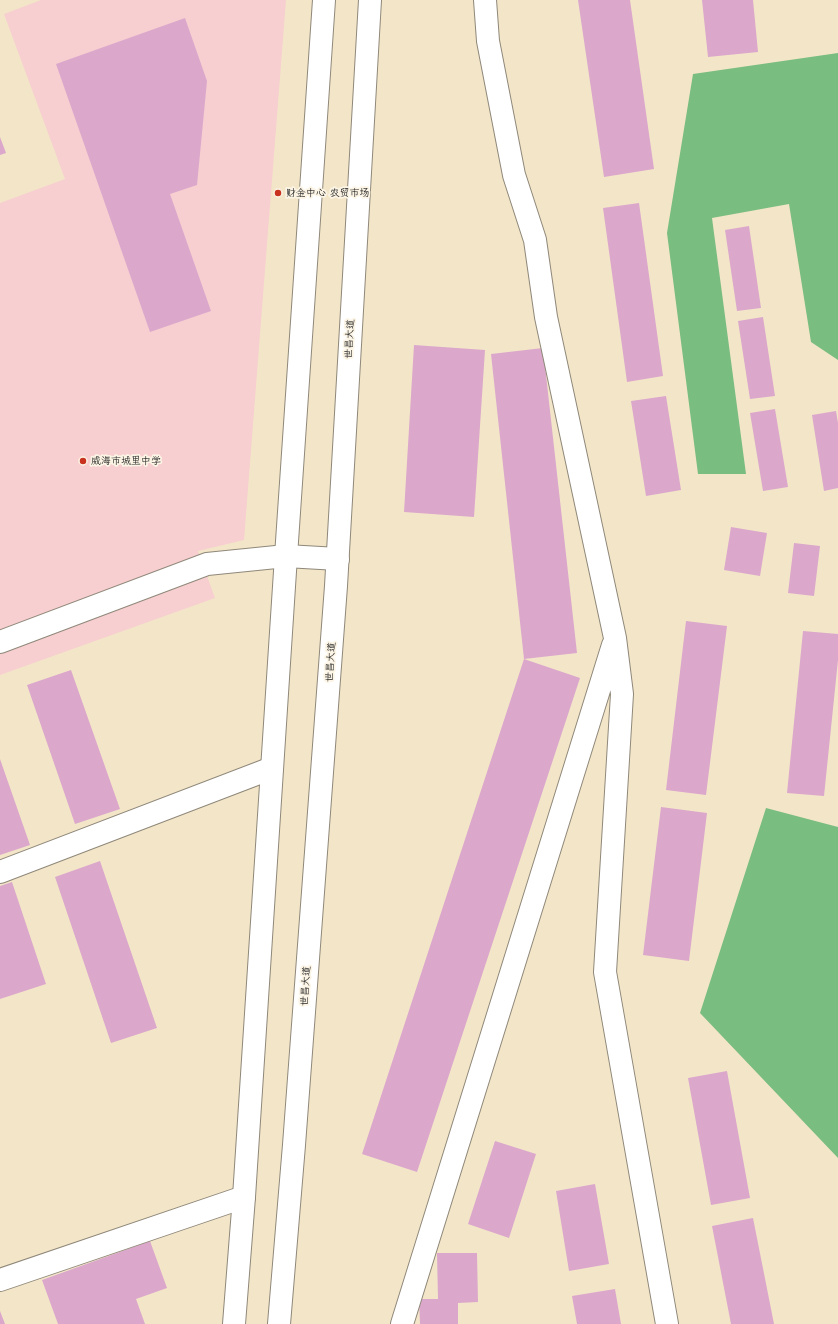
<!DOCTYPE html>
<meta charset="utf-8">
<style>
body{margin:0}
canvas{display:block;background:#f3e5c8}
</style>
<canvas width="838" height="1324"></canvas>
<script>
const ctx = document.querySelector('canvas').getContext('2d');
ctx.lineJoin = 'round';
function paint(path, color) { ctx.fillStyle = color; ctx.fill(path, 'evenodd'); }
function stroke(path, color, width, dash) { ctx.strokeStyle = color; ctx.lineWidth = width; ctx.lineCap = dash ? 'butt' : 'round'; ctx.setLineDash(dash || []); ctx.stroke(path); }
function write(font, color, halo, rows, align = 'center') {
  ctx.font = font + ' "Shantell Sans","LXGW WenKai TC",sans-serif'; ctx.lineWidth = 3.5; ctx.setLineDash([]); ctx.textBaseline = 'middle'; ctx.strokeStyle = halo; ctx.fillStyle = color; for (const [text, x, y, turn = 0] of rows) {
    ctx.save(); ctx.translate(x, y); ctx.rotate((+turn || 0) * Math.PI / 180); ctx.textAlign = isNaN(turn) ? turn : align; if (halo) ctx.strokeText(text, 0, 0); ctx.fillText(text, 0, 0); ctx.restore();
  }
}
paint(new Path2D(`
 M41 0H286L244 540 198 551 215 598 0 675V203L65 179 4 14Z`), '#f7cfd0');
paint(new Path2D(`
 M838 53V360L811 342 789 204 712 218 746 474H698L667 233 693 74Z
 M766 808 838 827V1158L700 1013Z`), '#7abd80');
paint(new Path2D(`
 M578 0H630L654 169 604 177Z
 M702 0H753L758 52 708 57Z
 M185 18 207 81 197 185 170 194 211 311 150 332 56 64Z
 M0 137 6 153 0 155Z
 M639 203 663 376 627 382 603 208Z
 M749 226 761 308 737 311 725 230Z
 M763 317 775 396 750 399 738 321Z
 M414 345 485 350 474 517 404 512Z
 M543 348 577 653 524 659 491 354Z
 M666 396 681 490 646 496 631 401Z
 M775 409 788 487 763 491 750 413Z
 M836 411 838 423V488L824 491 812 415Z
 M731 527 767 533 760 576 724 570Z
 M794 543 820 546 814 596 788 593Z
 M686 621 727 626 706 795 666 790Z
 M803 631 838 634V660L824 796 787 793Z
 M524 659 580 678 417 1172 362 1154Z
 M71 670 120 809 75 824 27 685Z
 M0 759 30 845 0 855Z
 M661 807 707 813 689 961 643 955Z
 M100 861 157 1028 111 1043 55 877Z
 M12 882 46 984 0 999V886Z
 M727 1071 750 1198 711 1205 688 1078Z
 M495 1141 536 1154 509 1238 468 1224Z
 M595 1184 609 1264 569 1271 556 1191Z
 M753 1218 774 1324H731L712 1226Z
 M150 1241 167 1288 136 1299 145 1324H58L42 1280Z
 M437 1253H477L478 1302 458 1303V1324H420L419 1299H438Z
 M615 1289 621 1324H577L572 1296Z
 M0 1311 5 1324H0Z`), '#dba8cc');
const minor = new Path2D(`
 M485 0 488 41 514 175 535 240 546 317 615 638 622 694 605 972 667 1324
 M0 642 207 564 286 556 338 559
 M0 872 272 768
 M0 1280 244 1197
 M402 1324 613 645`);
const major = new Path2D(`
 M234 1324 244 1197 286 556 324 0
 M279 1324 294 1145 336 586 370 0`);
stroke(minor, '#8f887a', 24);
stroke(major, '#8f887a', 24);
stroke(minor, '#fff', 22);
stroke(major, '#fff', 22);
for (const [x, y, r, color] of [
 [278,193,4,"#c8321e"],
 [83,461,4,"#c8321e"]
]) { const dot = new Path2D(); dot.arc(x, y, r, 0, 2 * Math.PI); ctx.fillStyle = color; ctx.fill(dot); stroke(dot, '#fcf5e5', 1.5); }
write('10px', '#2b2b2b', '#fcf5e5', [
 ["财金中心 农贸市场",286,193],
 ["威海市城里中学",91,461]
], 'left');
write('10px', '#2b2b2b', '#fcf5e5', [
 ["世昌大道",350,339,-87],
 ["世昌大道",331,662,-86],
 ["世昌大道",306,986,-86]
]);
</script>
